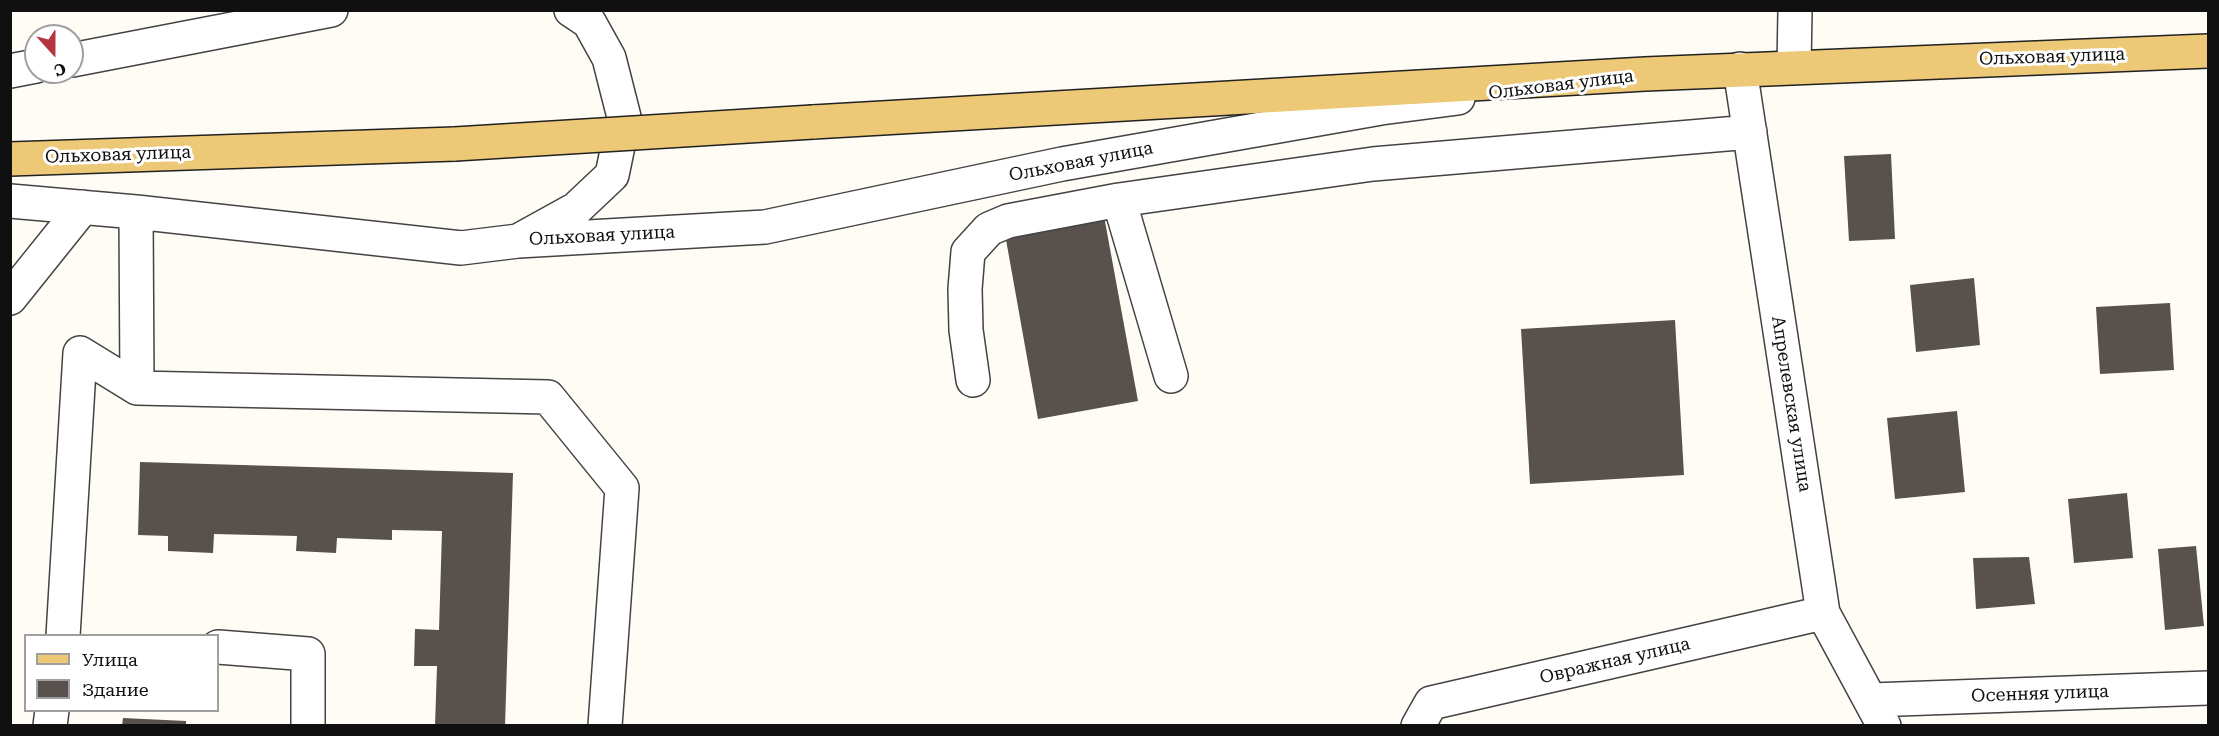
<!DOCTYPE html>
<meta charset="utf-8">
<style>
body{margin:0}
#map{position:relative;width:2219px;height:736px;overflow:hidden;background:#fefcf5;font-family:"Roboto Serif",serif}
canvas{display:block}
.frame{position:absolute;inset:0;border:12px solid #101010;pointer-events:none}
.legend{position:absolute;left:24px;top:634px;width:195px;height:78px;box-sizing:border-box;background:#fff;border:2px solid #9f9f9f;margin:0;padding:8px 10px;list-style:none;font-size:18px;color:#101010}
.legend li{display:flex;align-items:center;gap:12px;height:30px}
.legend b{width:30px;border:2px solid #9f9f9f}
.north{position:absolute;left:24px;top:24px;width:60px;height:60px;box-sizing:border-box;background:#fff;border:2px solid #9f9f9f;border-radius:50%;rotate:159deg;font-size:16px;font-weight:700;line-height:24px;text-align:center;color:#101010}
.north::after{content:'';display:block;margin:auto;width:21px;height:27px;background:#b43442;clip-path:polygon(50% 0,100% 100%,50% 72%,0 100%)}
</style>
<div id="map">
<canvas width="2219" height="736"></canvas>
<div class="frame"></div>
<ul class="legend">
<li><b style="height:8px;background:#ecc877"></b>Улица</li>
<li><b style="height:16px;background:#58514e"></b>Здание</li>
</ul>
<div class="north">С</div>
</div>
<script>
const ctx = document.querySelector('canvas').getContext('2d');
ctx.lineJoin = 'round';
function paint(path, color) { ctx.fillStyle = color; ctx.fill(path, 'evenodd'); }
function stroke(path, color, width, dash) { ctx.strokeStyle = color; ctx.lineWidth = width; ctx.lineCap = dash ? 'butt' : 'round'; ctx.setLineDash(dash || []); ctx.stroke(path); }
function write(font, color, halo, rows, align = 'center') {
  ctx.font = font + ' "Roboto Serif",serif'; ctx.lineWidth = 6; ctx.setLineDash([]); ctx.textBaseline = 'middle'; ctx.strokeStyle = halo; ctx.fillStyle = color; for (const [text, x, y, turn = 0] of rows) {
    ctx.save(); ctx.translate(x, y); ctx.rotate((+turn || 0) * Math.PI / 180); ctx.textAlign = isNaN(turn) ? turn : align; if (halo) ctx.strokeText(text, 0, 0); ctx.fillText(text, 0, 0); ctx.restore();
  }
}
paint(new Path2D(`
 M1891 154 1895 239 1849 241 1844 156Z
 M1104 216 1138 401 1038 419 1005 234Z
 M1974 278 1980 345 1916 352 1910 285Z
 M2170 303 2174 370 2100 374 2096 307Z
 M1675 320 1684 475 1530 484 1521 329Z
 M1957 411 1965 492 1895 499 1887 418Z
 M140 462 513 473 505 726H435L437 666H414L415 629 439 630 442 531 392 530V540L337 538 336 553 296 551 297 536 214 534 213 553 168 551V536L138 535Z
 M2127 493 2133 558 2074 563 2068 499Z
 M2196 546 2204 626 2165 630 2158 549Z
 M2029 557 2035 604 1976 609 1973 558Z
 M123 718 186 721V726H122Z`), '#58514e');
const minor = new Path2D(`
 M72 60 331 10
 M1794 67 1795 10
 M1740 69 1823 613 1884 726
 M10 71 36 66
 M1119 200 1171 376
 M10 201 136 212 461 248 518 241 576 209 612 175 624 117 609 58 589 22 571 10
 M136 212 137 388 548 397 622 488 605 726
 M518 241 765 227 1062 164 1381 108 1458 98
 M10 298 83 207
 M973 380 966 330 965 289 968 252 989 229 1008 221 1119 200 1373 164 1750 132
 M63 636 80 353 137 388
 M218 647 308 654V726
 M1871 700 2208 688
 M50 726 52 710
 M1418 726 1431 703 1823 613`);
const major = new Path2D(`
 M813 122 1645 74 2208 51
 M10 159 455 144`);
stroke(minor, '#434343', 36);
stroke(major, '#212121', 36);
stroke(minor, '#fff', 33);
stroke(major, '#ecc877', 33);
const majorBridge = new Path2D(`
 M455 144 813 122`);
stroke(majorBridge, '#212121', 36, []);
stroke(majorBridge, '#ecc877', 33);
write('18px', '#101010', '#fff', [
 ["Ольховая улица",2052,57,-2],
 ["Ольховая улица",1561,85,-7],
 ["Ольховая улица",118,155,-2],
 ["Ольховая улица",1081,162,-11],
 ["Ольховая улица",602,236,-3],
 ["Апрелевская улица",1791,404,81],
 ["Овражная улица",1615,661,-13],
 ["Осенняя улица",2040,694,-2]
]);
</script>
